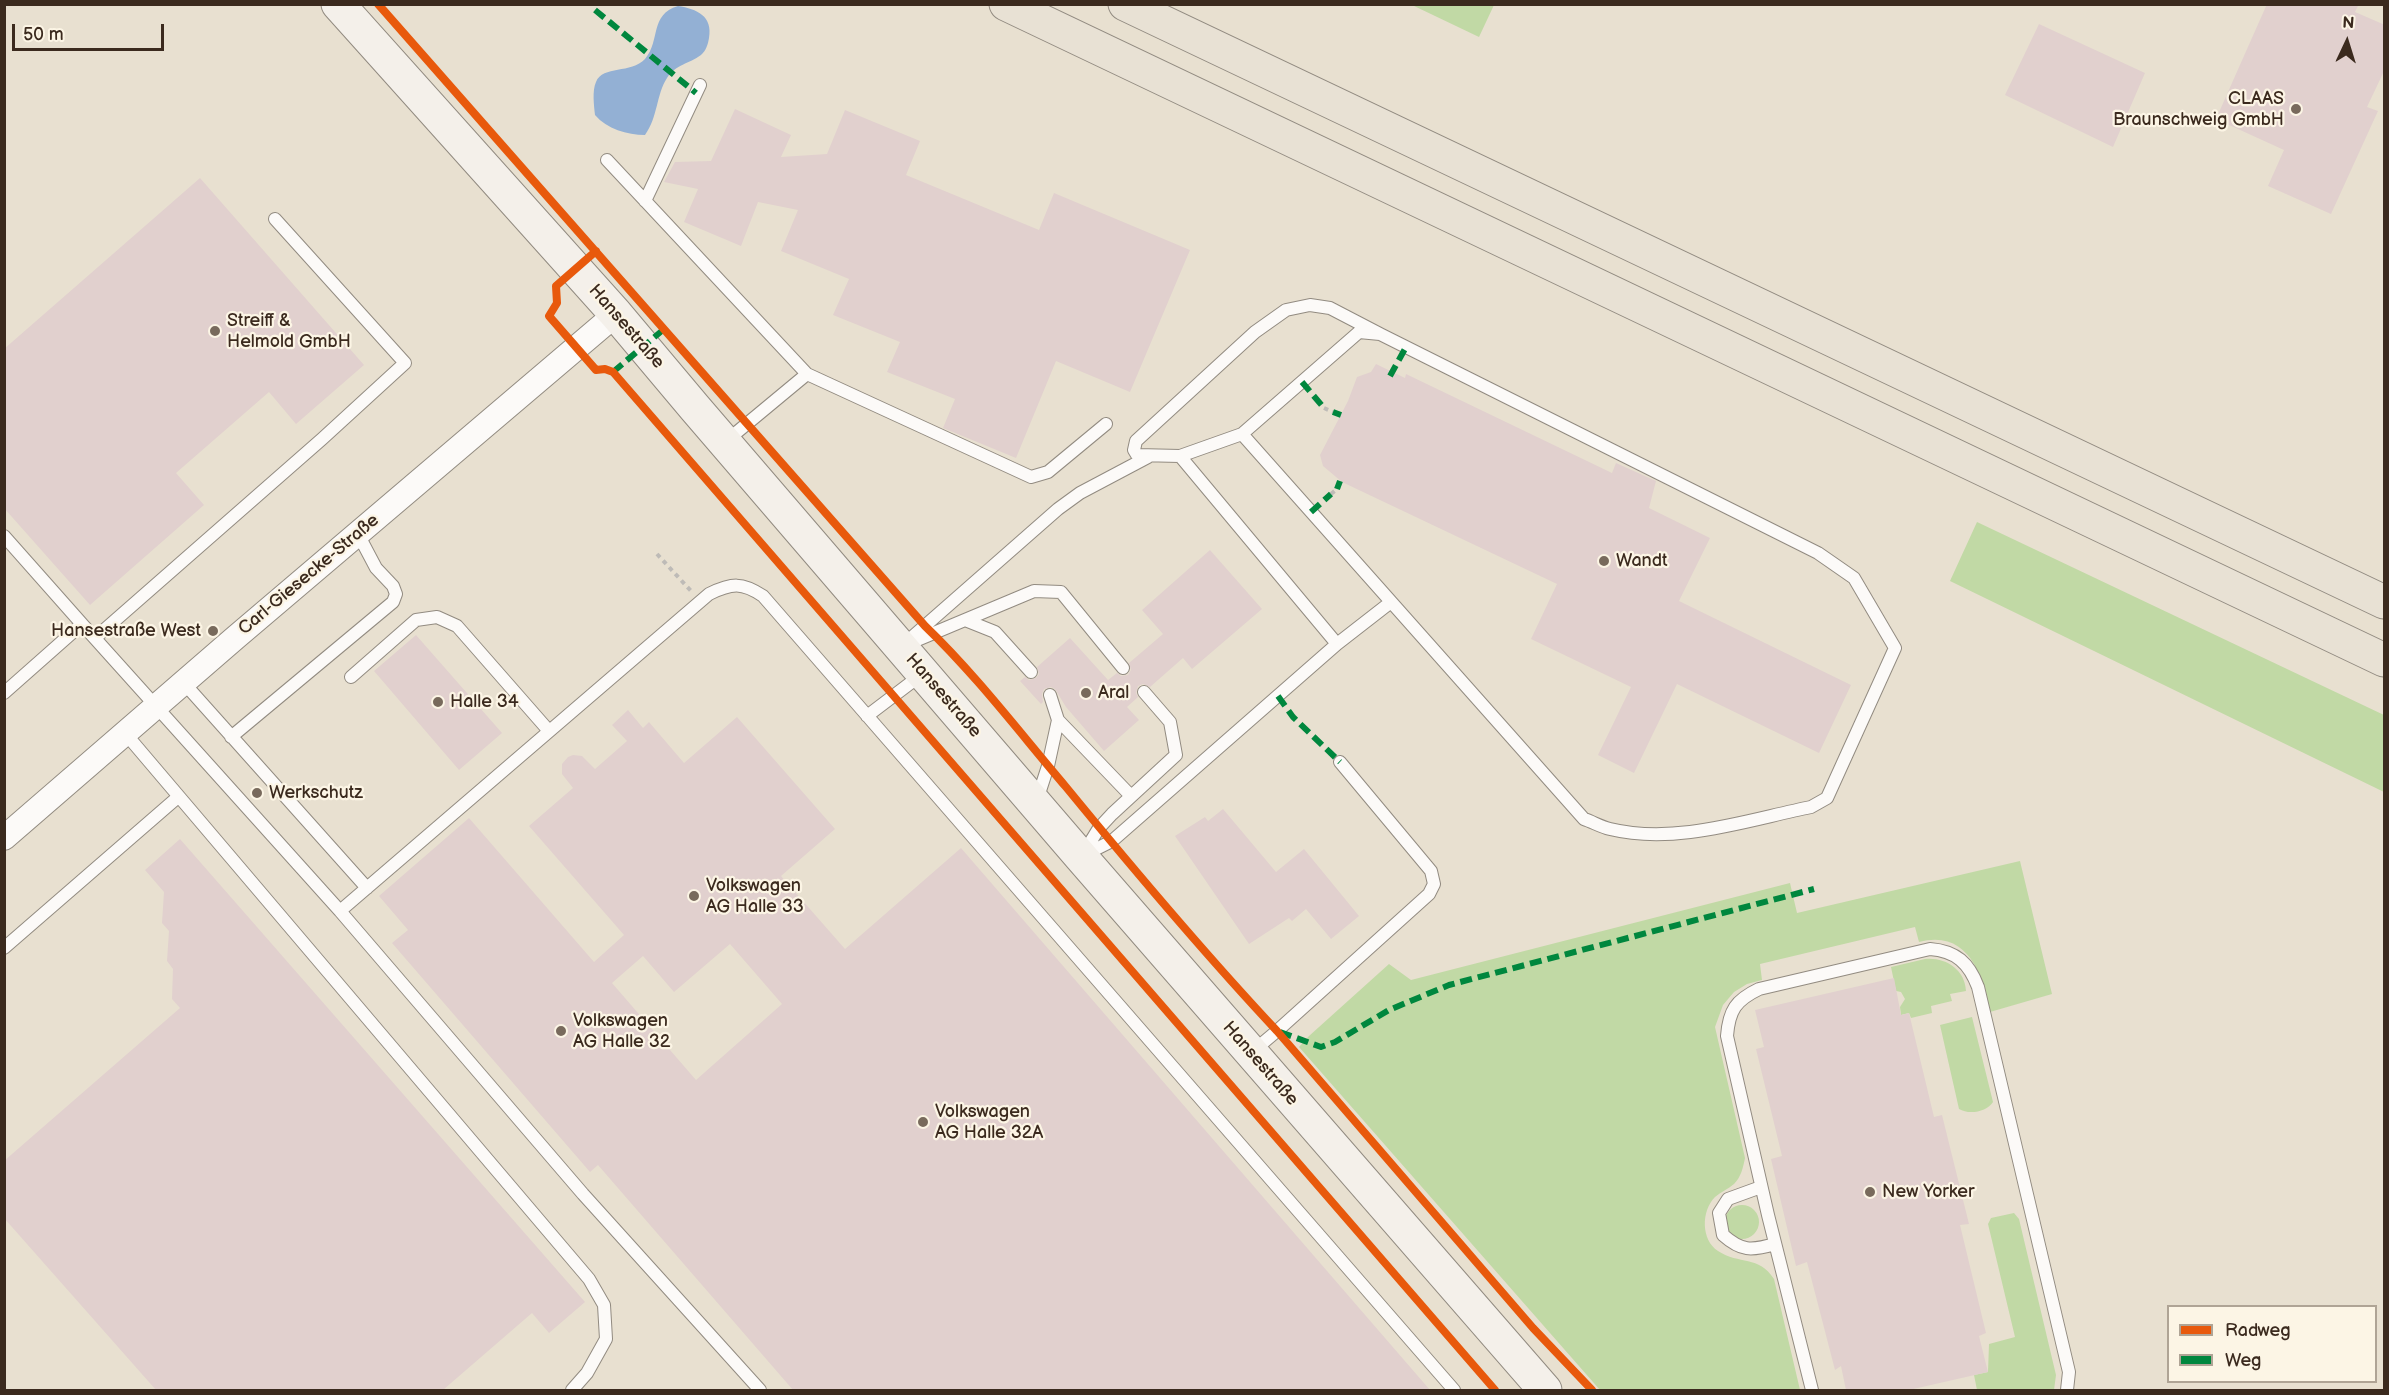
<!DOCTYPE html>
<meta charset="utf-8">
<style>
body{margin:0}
#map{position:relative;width:2389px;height:1395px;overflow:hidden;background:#e8e0d0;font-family:"Balsamiq Sans",sans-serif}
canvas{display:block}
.frame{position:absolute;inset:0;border:6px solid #3b2a1e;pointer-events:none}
.legend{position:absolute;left:2167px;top:1305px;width:210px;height:78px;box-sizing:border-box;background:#fcf5e5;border:2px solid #afa495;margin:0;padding:8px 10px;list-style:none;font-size:18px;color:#3b2a1e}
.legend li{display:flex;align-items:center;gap:12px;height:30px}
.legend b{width:30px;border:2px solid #afa495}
.north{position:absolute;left:2317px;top:12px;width:60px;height:60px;-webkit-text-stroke:4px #fcf5e5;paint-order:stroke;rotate:4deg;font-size:16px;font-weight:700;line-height:24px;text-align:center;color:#3b2a1e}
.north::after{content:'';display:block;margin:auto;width:21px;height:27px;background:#3b2a1e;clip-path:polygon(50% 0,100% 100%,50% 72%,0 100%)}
.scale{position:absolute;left:12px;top:24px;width:152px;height:27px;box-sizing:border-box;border:3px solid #3b2a1e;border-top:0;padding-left:8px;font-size:18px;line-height:21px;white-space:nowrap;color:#3b2a1e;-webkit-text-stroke:4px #fcf5e5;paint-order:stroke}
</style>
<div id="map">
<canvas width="2389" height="1395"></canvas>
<div class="frame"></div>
<ul class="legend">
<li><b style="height:8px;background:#e8590c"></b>Radweg</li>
<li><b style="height:8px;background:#00873e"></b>Weg</li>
</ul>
<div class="north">N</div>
<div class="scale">50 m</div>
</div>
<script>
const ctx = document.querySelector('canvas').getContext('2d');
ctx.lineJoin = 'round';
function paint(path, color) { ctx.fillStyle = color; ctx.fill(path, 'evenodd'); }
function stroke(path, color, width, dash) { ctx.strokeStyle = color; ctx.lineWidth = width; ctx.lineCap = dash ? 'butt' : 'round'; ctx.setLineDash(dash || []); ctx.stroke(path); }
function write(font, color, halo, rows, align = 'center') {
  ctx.font = font + ' "Balsamiq Sans",sans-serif'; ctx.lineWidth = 4.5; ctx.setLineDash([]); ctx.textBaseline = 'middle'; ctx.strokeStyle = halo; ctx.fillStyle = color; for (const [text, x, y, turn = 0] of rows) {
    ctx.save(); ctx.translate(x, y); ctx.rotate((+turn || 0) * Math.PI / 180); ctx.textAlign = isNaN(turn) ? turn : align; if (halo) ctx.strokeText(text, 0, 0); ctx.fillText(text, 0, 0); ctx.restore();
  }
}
paint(new Path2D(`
 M1412 5H1494L1479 37Z
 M1977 522 2384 715V792L1950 581Z
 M2020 861 2052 994 1990 1012C1983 975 1968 929 1919 942L1915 927 1760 964 1762 980 1747 984 1734 992 1723 1005 1715 1027 1745 1158C1743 1168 1741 1177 1734 1184 1728 1189 1721 1192 1715 1197 1701 1211 1701 1240 1718 1251 1739 1265 1759 1255 1774 1279L1800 1390H1600L1299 1047 1309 1036 1389 964 1411 980 1790 883 1797 913Z
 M1925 959C1945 957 1965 969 1966 991L1950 994 1952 1001 1931 1006 1932 1013 1911 1018 1909 1013 1901 1015 1900 1007 1905 999 1901 992 1896 991 1891 967Z
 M1972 1017 1993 1102C1987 1112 1969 1115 1959 1109L1940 1025Z
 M1725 1222a17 17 0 1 1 34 0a17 17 0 1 1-34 0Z
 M2014 1213 2019 1219 2056 1375 2054 1390H1977L1974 1375 1988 1372 1989 1344 2015 1337 1988 1224 1991 1218Z`), '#c1d9a5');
paint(new Path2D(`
 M678 6C697 9 713 16 709 38 708 44 706 51 701 55 689 64 676 64 667 78 656 95 658 117 645 135 627 135 607 129 595 115 594 105 592 91 596 82 603 65 631 74 645 59 661 40 649 15 678 6Z`), '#93b0d4');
paint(new Path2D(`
 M2267 4H2359L2355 12 2385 25V69L2367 107 2378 111 2331 214 2268 186 2284 150 2216 119Z
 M2039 24 2145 73 2113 147 2005 95Z
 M735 109 791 135 781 157 827 154 845 110 920 141 906 175 1039 230 1054 193 1190 250 1130 392 1056 361 1016 458 943 428 955 399 887 372 900 342 833 315 849 279 781 251 798 210 758 202 741 246 684 222 698 189 664 182 675 162 711 161Z
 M200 178 364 365 296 424 269 392 176 473 204 505 90 605 4 508V349Z
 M1376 364 1405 378 1406 374 1612 473 1616 463 1656 481 1649 508 1710 538 1679 601 1851 685 1819 753 1677 684 1634 773 1598 755 1631 687 1531 639 1557 584 1342 482 1323 466 1320 455 1348 401 1357 377 1371 372Z
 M1210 550 1262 609 1192 669 1183 658 1150 687 1143 684 1138 686 1136 693 1138 697 1127 707 1139 720 1104 751 1066 707 1055 689 1051 687 1044 689 1042 694 1043 702 1041 704 1020 681 1025 677 1029 680 1036 678 1039 674 1037 667 1070 638 1108 680 1117 673 1121 676 1128 675 1131 670 1129 663 1163 634 1142 610Z
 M416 635 502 733 459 770 374 671Z
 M628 710 643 728 649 722 684 763 737 717 835 829 781 876 845 949 961 848 1430 1390H793L598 1165 590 1172 392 943 408 930 379 896 469 818 594 962 624 935 529 826 573 788 562 774V764L568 757 573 755 582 756 595 769 627 741 612 725ZM730 944 782 1004 696 1080 612 983 643 956 674 992Z
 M1223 809 1276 872 1304 849 1359 916 1331 939 1306 909 1292 921 1289 918 1249 944 1175 836 1205 817 1208 821Z
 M180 839 585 1302 549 1333 532 1313 443 1390H156L4 1218V1161L180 1008 172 999 173 969 167 961 169 931 162 923 164 892 145 870Z
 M1894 978 1901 1015 1909 1013 1934 1117 1942 1115 1969 1224 1960 1225 1986 1333 1979 1336 1988 1372 1909 1390H1846L1841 1366 1835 1370 1807 1262 1796 1266 1771 1159 1782 1156 1756 1049 1764 1047 1755 1010Z`), '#e1d0ce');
const lane = new Path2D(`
 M607 160 807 374 725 442
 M645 201 700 85
 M807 374 1031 477 1048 472 1106 424
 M1242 434 1359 332 1380 334 1818 553 1854 578 1895 648 1827 798 1811 807C1747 820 1676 845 1610 829 1601 827 1593 822 1584 819L1242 434 1180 456 1137 455 1134 450 1136 441 1255 332 1286 310 1310 305 1330 308 1380 334
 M1180 456 1337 644
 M4 536 82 624
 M965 620 995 632 1031 672
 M95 638 322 439 405 363 275 219
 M910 643 1034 591 1061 592 1123 668
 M902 646 1058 509 1080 493 1148 457
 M351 677 416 620 437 617 457 626 549 731
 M183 682 367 888
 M4 693 82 624 340 911 583 1194 760 1390
 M1050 695 1058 720
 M867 716 921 675
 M125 733 589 1279 604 1305 606 1339 587 1373 572 1390
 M231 737 393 602 396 594 393 586 376 568 358 534
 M1037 800 1048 766 1058 720 1131 796
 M1082 856 1112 841 1337 644 1391 602
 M1082 856 1099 828 1112 814 1176 755 1170 722 1144 692
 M340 911 709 594C732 583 742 582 763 596L1454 1390
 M4 948 178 797
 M1252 1052 1277 1031 1429 894 1434 884 1431 871 1340 762
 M1761 1187 1728 1199 1719 1213 1723 1235C1741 1251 1751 1251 1775 1244
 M1812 1390 1768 1215 1727 1036C1729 1010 1736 1000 1759 989L1930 949C1956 951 1969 963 1978 987L2069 1372 2067 1390`);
const street = new Path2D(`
 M4 838 235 638 616 314`);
const secondary = new Path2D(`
 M338 4 616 314 695 408 1081 857 1545 1390`);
const highway = new Path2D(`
 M1006 4 2384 660
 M1125 4 2384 602`);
stroke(lane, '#928b81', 14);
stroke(street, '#928b81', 26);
stroke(secondary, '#928b81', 35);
stroke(highway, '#928b81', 35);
stroke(new Path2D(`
 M1324 408 1333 412
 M1331 494 1337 489
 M657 554 691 591`), '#bebbb7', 4, [4.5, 4.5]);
stroke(lane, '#fcfaf8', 12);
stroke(street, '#fcfaf8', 24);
stroke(secondary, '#f4f0ea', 33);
stroke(highway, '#e8e1d4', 33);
stroke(new Path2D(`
 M595 10 696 93
 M613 372 664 329
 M1390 376 1406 347
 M1302 382 1324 408
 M1333 412 1341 415
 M1337 489 1340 481
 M1311 512 1331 494
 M1278 696 1293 717 1340 762
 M1280 1032 1321 1047 1335 1042 1389 1010 1449 985 1814 889`), '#00873e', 6, [12, 6]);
stroke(new Path2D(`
 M378 4 925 626C976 675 1020 733 1066 787 1134 870 1204 953 1277 1031L1533 1328 1592 1390
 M596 251 556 286 557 303 549 316 596 370 605 369 613 372 1495 1390`), '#e8590c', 8);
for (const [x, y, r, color] of [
 [2296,109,6,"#786a5c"],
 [215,331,6,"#786a5c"],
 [1604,561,6,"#786a5c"],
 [213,631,6,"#786a5c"],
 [1086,693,6,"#786a5c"],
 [438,702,6,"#786a5c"],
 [257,793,6,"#786a5c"],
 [694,896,6,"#786a5c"],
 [561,1031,6,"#786a5c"],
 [923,1122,6,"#786a5c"],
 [1870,1192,6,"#786a5c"]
]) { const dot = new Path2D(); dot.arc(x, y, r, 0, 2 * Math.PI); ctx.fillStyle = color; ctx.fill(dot); stroke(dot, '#fcf5e5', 2); }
write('18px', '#3b2a1e', '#fcf5e5', [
 ["CLAAS",2284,99,"right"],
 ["Braunschweig GmbH",2284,120,"right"],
 ["Streiff &",227,321],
 ["Helmold GmbH",227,342],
 ["Wandt",1616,561],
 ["Hansestraße West",201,631,"right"],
 ["Aral",1098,693],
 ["Halle 34",450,702],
 ["Werkschutz",269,793],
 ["Volkswagen",706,886],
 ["AG Halle 33",706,907],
 ["Volkswagen",573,1021],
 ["AG Halle 32",573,1042],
 ["Volkswagen",935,1112],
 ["AG Halle 32A",935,1133],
 ["New Yorker",1882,1192]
], 'left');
write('18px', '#3b2a1e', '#fcf5e5', [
 ["Hansestraße",626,327,49],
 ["Carl-Giesecke-Straße",309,575,-40],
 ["Hansestraße",943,696,49],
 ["Hansestraße",1260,1064,49]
]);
</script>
